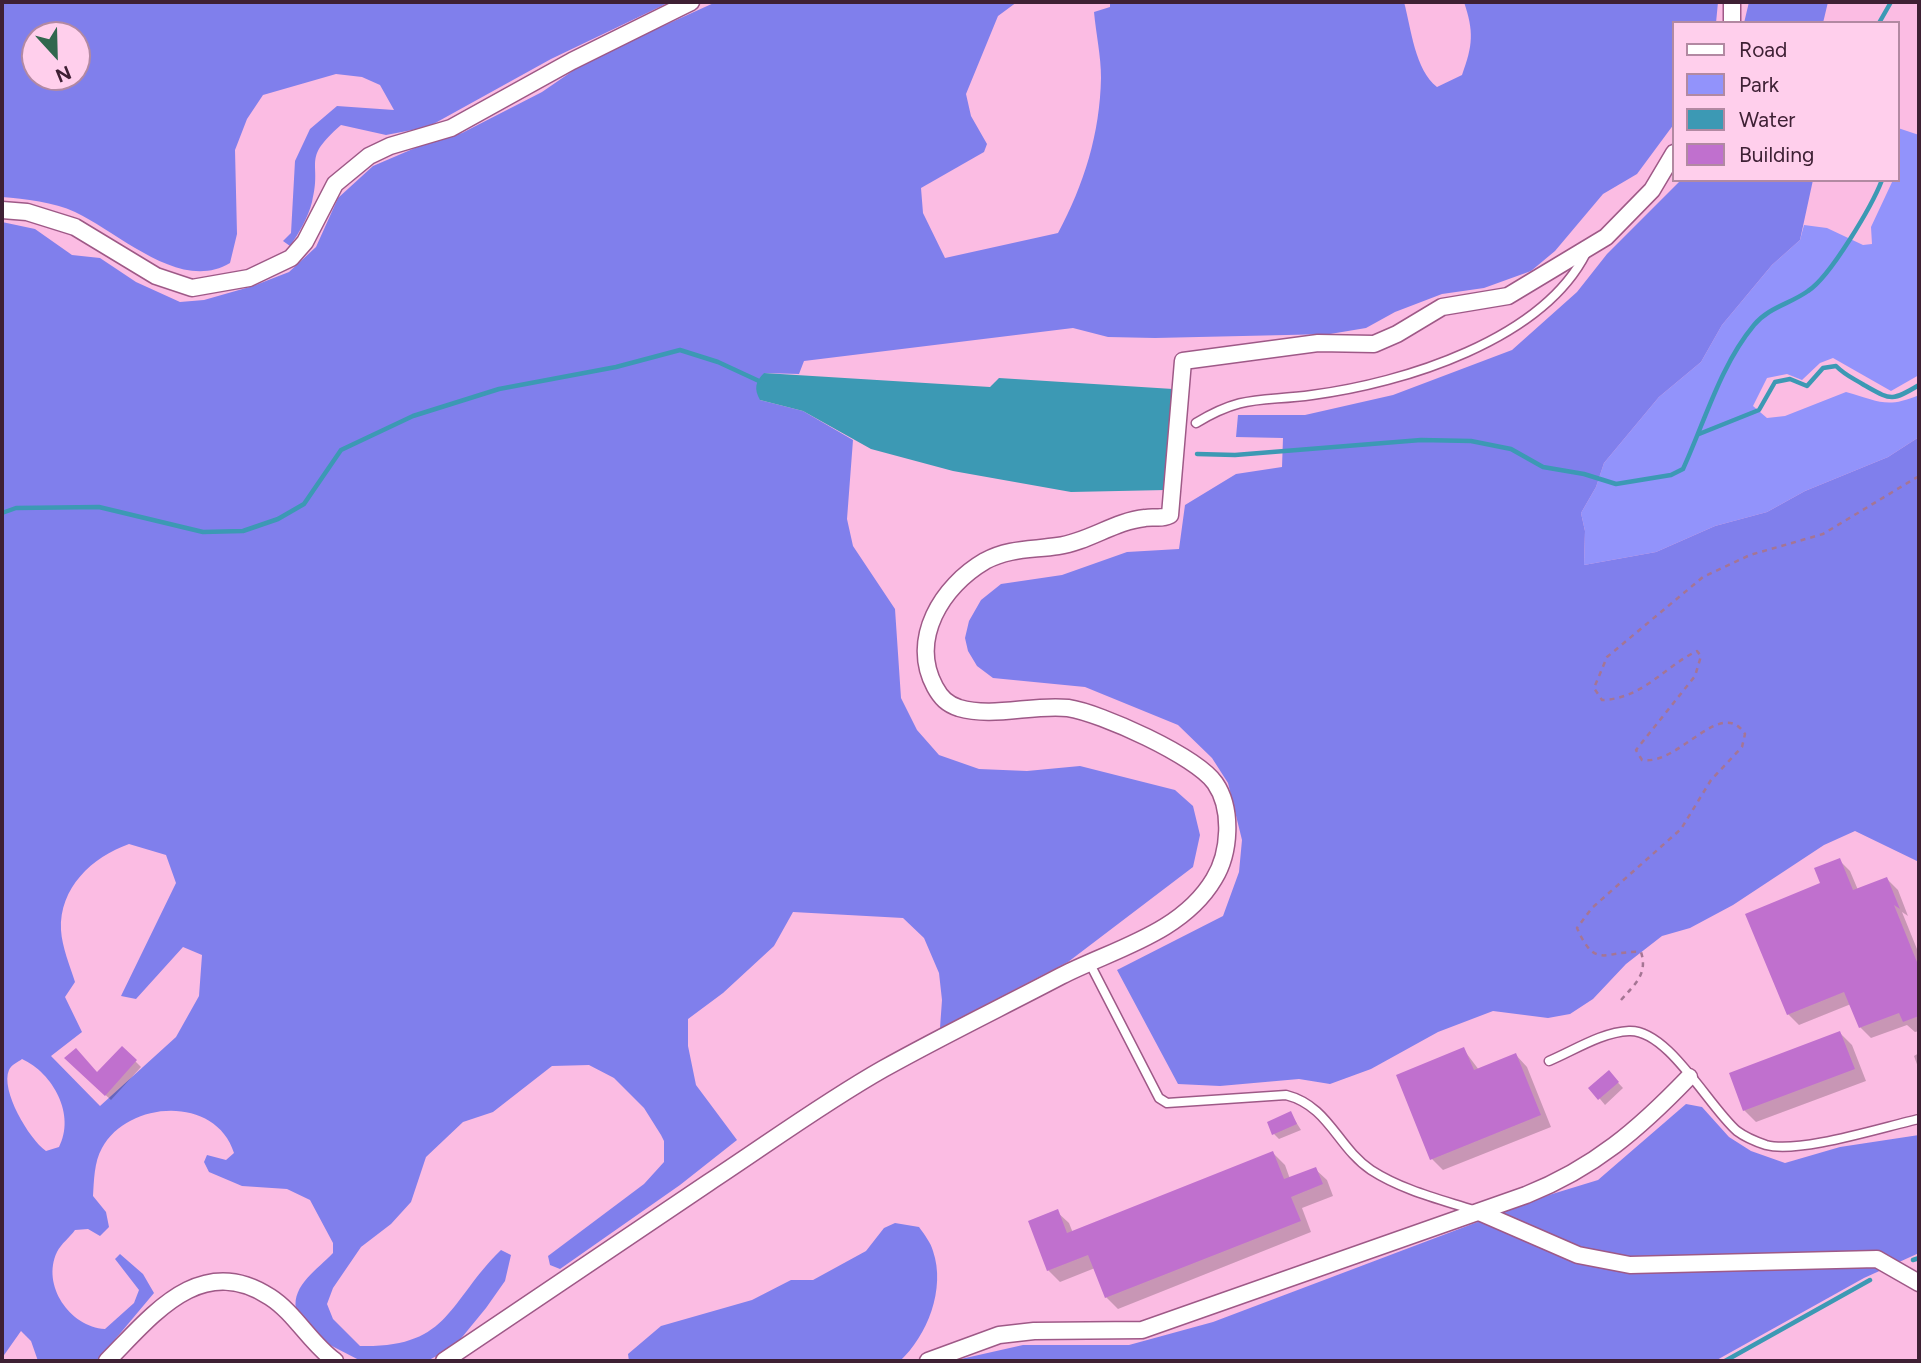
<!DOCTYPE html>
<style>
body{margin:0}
#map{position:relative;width:1921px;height:1363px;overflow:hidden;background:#fbbce3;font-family:Figtree,sans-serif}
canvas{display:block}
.frame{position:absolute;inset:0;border:4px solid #3e2034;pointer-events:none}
.legend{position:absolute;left:1672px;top:21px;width:228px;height:161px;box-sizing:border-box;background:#ffcfec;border:2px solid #b289a2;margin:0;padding:9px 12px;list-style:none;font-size:21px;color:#3e2034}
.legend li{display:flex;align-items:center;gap:14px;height:35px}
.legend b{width:35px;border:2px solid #b289a2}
.north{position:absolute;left:21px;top:21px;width:70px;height:70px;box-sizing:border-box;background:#ffcfec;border:2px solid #b289a2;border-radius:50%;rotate:158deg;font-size:19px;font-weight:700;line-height:28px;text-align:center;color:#3e2034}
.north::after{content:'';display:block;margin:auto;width:24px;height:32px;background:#31674e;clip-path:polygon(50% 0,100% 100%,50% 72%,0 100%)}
</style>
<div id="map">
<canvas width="1921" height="1363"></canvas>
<div class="frame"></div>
<ul class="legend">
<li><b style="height:9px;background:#fff"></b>Road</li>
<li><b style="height:19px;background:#9293fb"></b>Park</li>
<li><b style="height:19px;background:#3c99b4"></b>Water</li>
<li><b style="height:19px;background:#c070ce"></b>Building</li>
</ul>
<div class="north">N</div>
</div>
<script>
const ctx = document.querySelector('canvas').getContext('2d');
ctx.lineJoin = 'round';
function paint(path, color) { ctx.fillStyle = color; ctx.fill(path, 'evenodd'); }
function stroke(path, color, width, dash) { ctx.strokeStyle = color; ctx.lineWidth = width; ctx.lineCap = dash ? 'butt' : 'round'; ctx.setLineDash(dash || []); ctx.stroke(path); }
paint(new Path2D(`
 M1898 128 1919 135V375L1891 391 1833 358 1820 363 1802 380 1787 374 1767 378 1753 406 1767 418 1785 416 1846 392C1879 401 1886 409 1919 395V437L1888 457 1805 491 1767 512 1715 526 1656 552 1584 565 1585 531 1581 513 1596 487 1604 463 1659 397 1701 362 1722 325 1772 265 1800 240 1804 225 1827 228 1863 245 1872 244 1871 227 1893 180H1898Z`), '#9293fb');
paint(new Path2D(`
 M2 2H670L551 59 428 127 386 135 341 125C300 161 323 160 312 202 308 218 299 233 290 246L283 241 291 233 295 161 310 129 337 106 394 110 380 85 362 77 336 74 263 95 247 119 235 150 237 234 230 263C180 293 120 233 75 212 54 202 25 199 2 197ZM35 35H77V77H35Z
 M716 2H1017L998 16 966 94 971 116 987 144 984 152 921 188 923 213 945 258 1058 233C1084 185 1100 133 1101 78 1101 56 1096 34 1094 12L1110 7V2H1404C1411 28 1415 70 1437 87L1462 75C1473 45 1474 32 1464 2H1718L1716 23H1674V124L1637 174 1603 194 1555 251 1531 271 1484 288 1442 294 1395 312 1366 328 1330 334 1155 338 1108 337 1073 328 804 361 799 374 764 373 760 400 803 411 853 440 847 519 853 546 895 609 901 698 917 730 939 755 979 769 1027 771 1080 766 1175 790 1193 806 1200 835 1193 867 1068 962 940 1028 942 1000 939 973 924 938 903 918 793 912 774 946 723 993 688 1019V1046L696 1085 737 1140 680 1185 560 1269 550 1265 548 1256 644 1184 664 1162V1141L661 1135 644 1108 614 1078 589 1065 552 1066 493 1112 463 1122 426 1157 411 1202 391 1224 361 1247 333 1288 327 1304 333 1319 360 1346C450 1348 447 1303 501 1250L511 1255 505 1281 486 1308 454 1347 427 1361H361L328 1344 296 1309C292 1285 318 1269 333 1253V1243L310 1200 287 1189 242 1186 209 1172 204 1162 207 1155 226 1160 234 1153C216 1095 128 1100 102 1148 94 1162 94 1181 93 1196L106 1212 109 1227 100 1236 88 1229 75 1230C70 1237 61 1244 57 1252 41 1285 70 1327 105 1329L134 1303 139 1290 115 1259 120 1254 143 1274 154 1293 97 1361H38L31 1341 21 1331 2 1358V222L35 229 72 255 100 258 136 282 180 302 204 300 253 286 289 272 316 247 338 198 373 166 429 142 462 133 542 92 590 59ZM129 844 166 855 176 883 121 996 136 999 183 947 202 955 199 996 176 1037 100 1106 51 1056 82 1032 65 997 75 982C70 966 62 947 61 930 59 888 92 857 129 844ZM22 1059C53 1073 76 1115 59 1147L46 1151C29 1139 0 1090 9 1070 11 1065 18 1062 22 1059Z
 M1749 2H1828L1823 23H1744Z
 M1681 180H1813L1800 240 1772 265 1722 325 1701 362 1659 397 1604 463 1596 487 1581 513 1585 531 1584 565 1656 552 1715 526 1767 512 1805 491 1888 457 1919 437V862L1855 831 1824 845 1733 905 1690 928 1662 936 1626 964 1593 999 1570 1014 1548 1018 1493 1011 1438 1032 1371 1069 1330 1084 1299 1079 1220 1086 1178 1084 1117 970 1223 916 1239 872 1242 840 1228 783 1212 758 1178 725 1085 687 993 678 977 666 968 651 965 638 969 621 981 600 1001 584 1062 575 1127 552 1179 549 1185 505 1236 474 1282 467 1283 438 1236 437 1238 415H1305L1393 395 1512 350 1577 292 1607 254Z
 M1686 1104 1702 1107 1729 1137 1751 1151 1785 1163 1840 1147 1919 1135V1253L1864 1278 1715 1361H952L1023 1345H1129L1213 1322 1549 1195 1598 1180Z
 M895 1223 919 1227C924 1234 931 1243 933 1251 946 1289 927 1336 900 1361H629L628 1354 661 1326 752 1300 791 1280H813L866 1251 884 1228Z`), '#807fec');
paint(new Path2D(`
 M764 373 990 387 999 378 1173 389 1166 490 1071 492 953 471 871 449 803 411 760 400C754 389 755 382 764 373Z`), '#3c99b4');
paint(new Path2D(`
 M1839 860 1850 871 1858 890 1887 879 1898 890 1908 916 1902 912 1919 954V1031L1915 1032 1907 1025 1871 1038 1860 1027 1851 1004 1799 1025 1788 1014 1823 884Z
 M1840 1033 1852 1045 1866 1081 1756 1122 1744 1110Z
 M122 1048 141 1067 111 1100 66 1059 98 1074Z
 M1464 1050 1479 1070 1516 1055 1527 1067 1551 1127 1443 1170 1432 1159Z
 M1919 1053V1070L1914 1056Z
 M1609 1073 1623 1088 1605 1105 1591 1088Z
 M1291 1114 1301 1130 1279 1139 1274 1134Z
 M1273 1153 1285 1165 1290 1179 1315 1169 1327 1180 1333 1196 1302 1208 1311 1232 1118 1309 1106 1297 1095 1268 1060 1282 1048 1270 1057 1212 1069 1223 1073 1233Z`), '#0003');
stroke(new Path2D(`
 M1879 23 1891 2
 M1699 434 1759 410 1775 382 1790 379 1807 386 1823 368 1836 366C1846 376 1853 378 1864 385 1891 400 1891 402 1919 385
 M1197 454 1235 455 1421 440 1471 441 1511 449 1543 467 1584 474 1616 484 1671 475 1683 469C1705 421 1720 366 1754 325 1769 307 1790 304 1808 291 1830 277 1872 206 1882 180
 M2 513 16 508 99 507 203 532 243 531 278 519 304 504 341 450 413 416 499 389 616 367 680 350 718 362 759 381
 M1913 1260 1919 1258
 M1725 1361 1870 1280`), '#3c99b4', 4.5);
paint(new Path2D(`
 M1840 858 1853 890 1887 877 1900 909 1894 905 1919 967V1016L1903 1022 1899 1013 1859 1028 1844 992 1787 1015 1745 914 1820 883 1814 868Z
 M1840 1031 1855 1069 1743 1111 1729 1073Z
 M122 1046 137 1060 105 1096 64 1058 76 1048 97 1072Z
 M1464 1047 1474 1070 1516 1053 1541 1115 1430 1160 1396 1075Z
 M1609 1070 1619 1082 1598 1100 1588 1088Z
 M1291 1111 1297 1124 1272 1135 1267 1122Z
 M1273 1151 1284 1179 1316 1167 1323 1184 1291 1197 1301 1221 1105 1298 1088 1255 1047 1271 1028 1221 1058 1209 1067 1233Z`), '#c070ce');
const service = new Path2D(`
 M1196 423C1244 394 1261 402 1312 395 1404 383 1542 340 1586 253
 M1089 962 1159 1098 1167 1103 1286 1095C1329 1106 1337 1147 1371 1170 1402 1190 1439 1199 1473 1210
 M1549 1061C1573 1051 1602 1032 1629 1031 1668 1029 1709 1107 1737 1131 1745 1137 1757 1142 1766 1145 1799 1154 1883 1127 1919 1119`);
const minor = new Path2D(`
 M1732 23V2
 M2 210 27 212 75 227 156 276 192 288 249 278 291 258 305 242 335 184 369 156 390 146 451 128 572 61 691 2
 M1479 1212 1578 1255 1630 1265 1877 1259 1919 1283
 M107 1361C151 1317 200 1251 270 1297 295 1313 310 1343 335 1361
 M444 1361C532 1302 620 1242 708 1183 766 1145 823 1103 883 1069 942 1036 1002 1007 1061 976 1114 949 1182 933 1214 879 1230 853 1233 809 1215 783 1196 756 1101 713 1068 708 1033 704 993 718 959 708 947 704 941 698 935 687 909 639 942 586 985 561 1009 548 1032 550 1058 546 1088 542 1115 521 1145 518 1156 516 1160 520 1170 515L1183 361 1318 343 1374 344 1397 334 1442 307 1508 296 1606 237 1652 190 1674 153
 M928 1361 999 1335 1034 1331 1142 1330 1526 1195C1594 1168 1639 1129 1689 1077`);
stroke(service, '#9e5987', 11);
stroke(minor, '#9e5987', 19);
stroke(new Path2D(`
 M1621 1000C1635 984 1648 974 1641 952 1605 950 1596 971 1577 928L1592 908 1681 829 1711 780 1742 747 1745 734C1721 696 1679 766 1642 760L1636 750 1695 676 1701 656 1697 651C1664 667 1642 699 1602 700L1594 688 1607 657 1703 577 1750 555 1823 534 1919 476`), '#a57594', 2.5, [5, 5]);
stroke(service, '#fff', 8);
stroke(minor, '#fff', 16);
</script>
